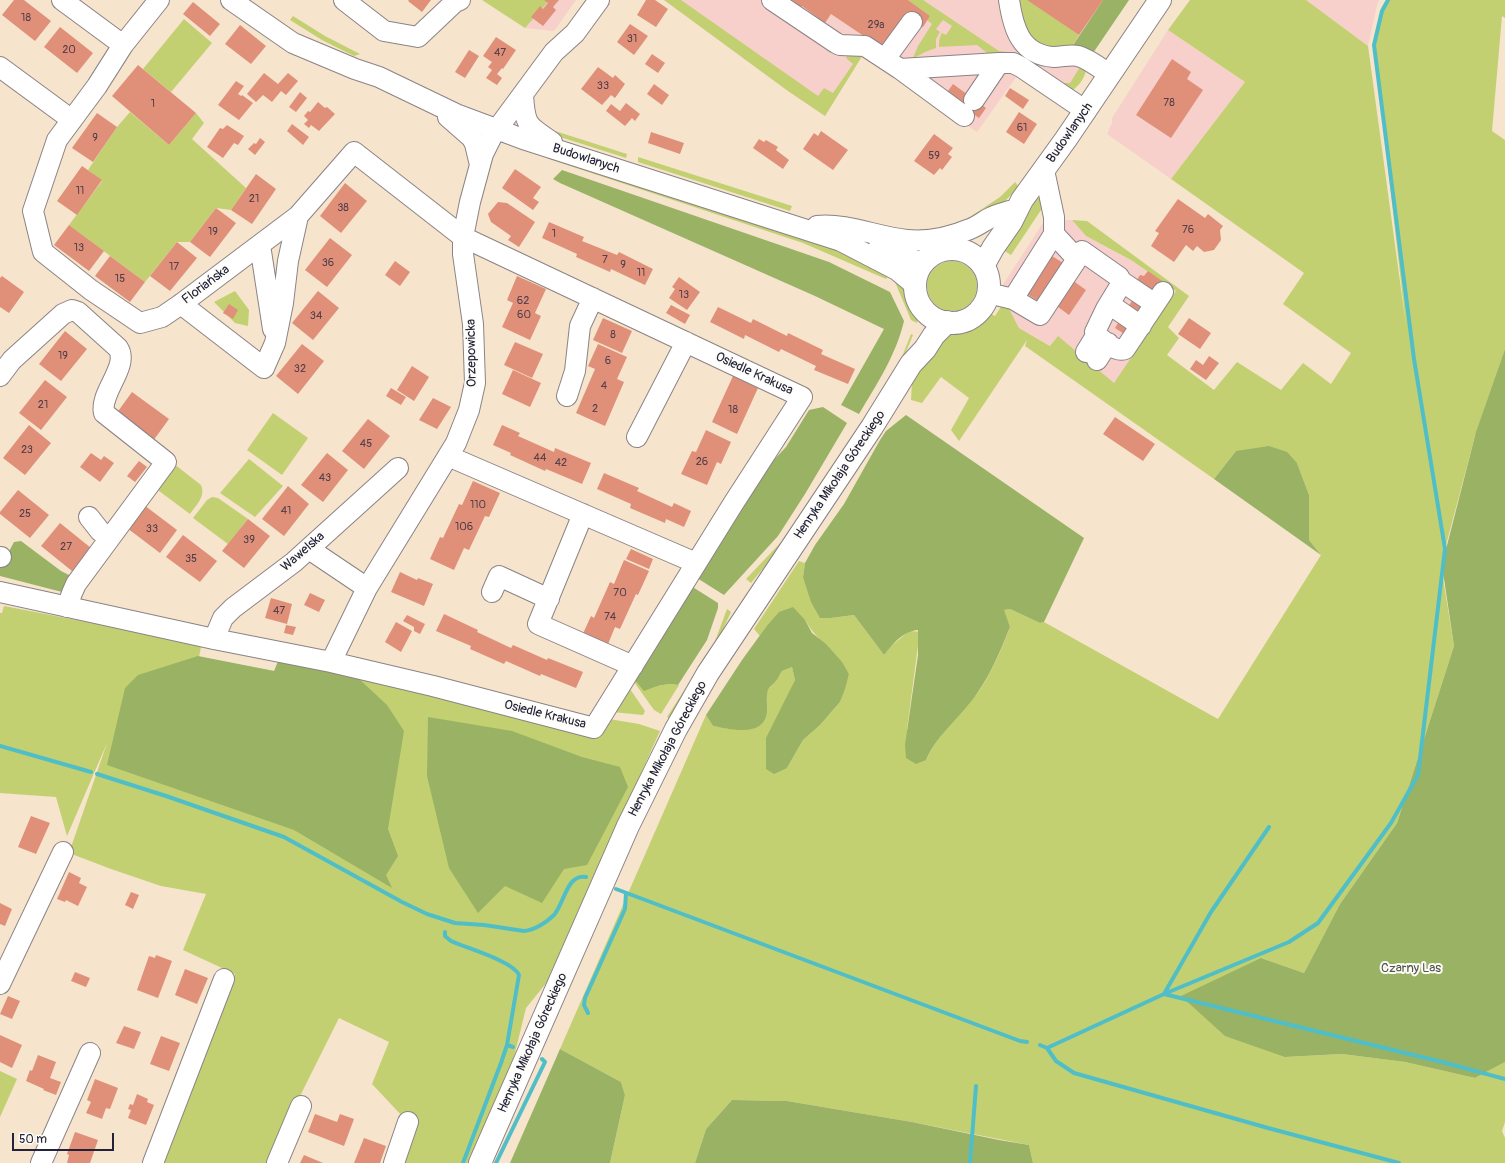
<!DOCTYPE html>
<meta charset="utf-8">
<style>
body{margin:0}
#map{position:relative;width:1505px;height:1163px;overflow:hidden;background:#f6e4cd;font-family:Pangolin,sans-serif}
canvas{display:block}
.scale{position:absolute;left:12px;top:1133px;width:102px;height:18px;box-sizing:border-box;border:2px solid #22223b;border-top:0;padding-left:5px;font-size:12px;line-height:14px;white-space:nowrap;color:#22223b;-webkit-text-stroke:3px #fdfcf7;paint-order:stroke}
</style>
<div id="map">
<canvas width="1505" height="1163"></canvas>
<div class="scale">50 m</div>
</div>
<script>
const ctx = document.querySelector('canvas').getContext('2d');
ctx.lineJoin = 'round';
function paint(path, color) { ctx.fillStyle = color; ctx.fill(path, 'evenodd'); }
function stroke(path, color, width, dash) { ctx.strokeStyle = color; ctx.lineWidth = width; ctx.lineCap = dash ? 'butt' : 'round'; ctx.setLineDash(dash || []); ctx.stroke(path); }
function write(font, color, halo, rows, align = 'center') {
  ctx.font = font + ' Pangolin,sans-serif'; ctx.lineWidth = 4; ctx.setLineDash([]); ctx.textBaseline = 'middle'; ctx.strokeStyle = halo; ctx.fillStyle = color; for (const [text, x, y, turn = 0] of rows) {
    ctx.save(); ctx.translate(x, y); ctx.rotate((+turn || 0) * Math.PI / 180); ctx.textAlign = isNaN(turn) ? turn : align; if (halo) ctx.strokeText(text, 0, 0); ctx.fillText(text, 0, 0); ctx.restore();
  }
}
paint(new Path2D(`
 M550 0H576L554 31 525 28Z
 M664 0H1129L1059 100 1019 73 977 132 864 53 825 116 788 91Z
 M1306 0H1379L1377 5 1368 46Z
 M1168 30 1245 82 1171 179 1107 134 1112 123V118Z
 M1045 220H1072L1086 236 1131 260 1176 291 1114 384 1058 337 1051 346 1019 328 1008 307 1002 305V286Z`), '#f7d0cb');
paint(new Path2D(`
 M482 0H550L525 28Z
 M664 0H681L818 96 824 88 833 93 853 64 846 58 848 54 864 53 825 116 788 91Z
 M908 0H923L999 51 1016 53 1058 83H1070L1082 64 1086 70C1085 78 1077 89 1069 92L991 56 977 45 939 47C939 42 939 38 942 33L946 35 952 26 943 20 936 29 940 32 936 39V48L925 52 914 58H913L918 46 932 24 927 20 930 16Z
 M1014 0H1028L1079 35 1070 50H1056L1028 42Z
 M1190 0H1306L1368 46 1406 326 1374 45 1382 11 1388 0H1505V18L1502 16 1492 131 1505 140V349L1475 436 1445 549 1442 572 1454 646 1397 823 1340 904 1304 973 1261 958 1285 1057 1342 1054 1405 1062 1475 1078 1505 1062V1122L1502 1131 1505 1138V1163H1033L1029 1145 912 1122 787 1101 732 1100 706 1129 695 1163H610L625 1095 621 1082 560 1049 706 715 713 726C729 729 763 736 767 713 768 706 765 695 769 688 770 686 774 684 775 682 778 678 780 674 782 671L792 667 795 680 787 698V768L803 740 820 725 840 702 849 674C836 652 817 641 805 620L766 627 760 636 754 629 799 561 805 563 803 577 831 618 854 615 884 655 890 647 909 631 923 632 919 638 907 729 926 760C937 735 959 716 976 695 990 677 1002 648 1010 627L1003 610 1010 609 1040 623 1044 622 1218 719 1321 555 1309 540V495L1297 463 1236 451 1214 479 1025 346 1027 340 959 441 951 430 969 398 941 377 922 403 911 400 912 382 902 393 951 329 972 322 985 311 991 308 988 312 995 316 1002 305 1008 307 1019 328 1050 346 1058 336 1114 383 1176 291 1131 260 1086 236 1072 220 1087 221 1189 296 1168 327 1179 338 1167 355 1214 390 1237 362 1281 390 1303 363 1331 384 1351 353 1283 304 1304 273 1171 179 1245 82 1168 30Z
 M293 16 325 36 360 54 354 56 322 40 290 20Z
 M184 19 212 43 171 92 143 69Z
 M130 112 169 145 196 113 204 123 192 139 246 188 231 210 216 208 190 242H177L145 282 69 225 102 181 88 170 117 127Z
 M555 131 627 154 626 158 554 135Z
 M548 154 799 235 892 271 886 279 803 243 549 159 547 158Z
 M638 157 792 206 790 211 638 162Z
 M1015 182 1019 187 1002 204 972 223 970 217 1000 197Z
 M1043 193 1047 201 1011 255 998 247 1036 200Z
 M927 286a25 25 0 1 1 50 0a25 25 0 1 1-50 0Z
 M899 276C908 290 920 305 917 323L911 320 895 282Z
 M235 291 249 310 248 326 235 323 214 302Z
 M911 334 913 335 899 368 775 554 751 583 746 579 784 539 855 433 898 367Z
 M273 413 308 438 282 475 247 450Z
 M249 459 283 486 255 517 220 493Z
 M169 460 201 485C206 497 196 505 190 514L151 485Z
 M212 497 218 498 248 519 228 544 193 518 207 500Z
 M4 606 139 632 201 647 199 657 274 671 357 677 639 724 660 731 578 913 552 976 526 1008 513 1061 472 1163H400L404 1118 372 1084 389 1042 339 1018 297 1102 271 1163H160L235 974 183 950 206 894 161 886 111 869 69 853 107 743 67 836 56 797 0 793V613H2Z
 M727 609 731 612 715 647 669 718 667 717 714 644Z
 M642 661 644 690C655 687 668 682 679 685L661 714 654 710 632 679Z
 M628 686 645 711 643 715 612 712Z
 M0 1071 17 1079 0 1117Z`), '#c2d072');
paint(new Path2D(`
 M1103 0H1129L1091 56 1070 50Z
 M562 170 829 262 890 292 904 321C896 355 877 384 859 414L841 405 884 329 815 296 560 183 553 179Z
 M1505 349V1062L1475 1078 1405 1062 1342 1054 1285 1057 1225 1036 1181 996 1261 958 1304 973 1340 904 1397 823 1454 646 1442 565 1476 432Z
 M823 407 847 423 805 494 778 536 724 595 697 578 757 478 786 447 809 410Z
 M906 415 1084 538 1044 622 1040 623 1010 609 1004 610 1010 627C1001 649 992 672 978 692 962 716 938 733 926 760L916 764 906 758 905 745 918 655V630C903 631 893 644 884 655L854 615 831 618H820L811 602 803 577 805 563 815 545 844 504 880 440 886 431Z
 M1269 446 1287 452 1297 463 1309 495V540L1321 555 1214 479 1236 451Z
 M21 541 61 571 69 575 96 542 66 593 0 576V568L14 542Z
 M691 586 718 603V608L707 640 678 685C667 682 655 687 644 691L635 680Z
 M793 607 805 620 812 633 826 644 842 662 849 674 845 689 840 702 820 725 803 740 787 768 774 774 766 769V738L795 680 792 667 782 671C780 674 778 679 775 682 774 684 770 686 769 688 765 696 768 706 767 713 763 738 729 729 713 726L706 715 742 660 766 627 779 612Z
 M198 656 274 671 279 659 357 677 387 705 404 731 388 829 398 856 386 875 392 888 294 830 107 765 125 688 138 675Z
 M428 717 512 731 582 757 620 767 628 787 587 865 564 869 542 903 505 886 478 913 449 868 427 776Z
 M560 1049 621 1082 625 1095 610 1163H510Z
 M732 1100 787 1101 912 1122 999 1140 1029 1145 1033 1163H695L706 1129Z`), '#99b264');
stroke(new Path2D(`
 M0 746 91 772
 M97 774 166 796 284 837 402 902 427 914 455 923 484 925 524 931C535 930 547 922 554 915 564 904 567 873 586 877
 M1269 827 1211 912 1164 994 1446 1063 1505 1079
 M616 889 1020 1041 1027 1042
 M445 932V936L451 941C466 948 513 961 519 975L507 1045 501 1063 463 1163
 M588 1013 584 1005 585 998 625 909 626 893
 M507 1045 513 1047
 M1040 1045 1047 1048 1056 1061 1074 1073 1268 1128 1399 1163
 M1047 1048 1164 994 1289 942 1318 923 1391 823 1418 775 1445 549 1414 359 1374 45 1382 11 1388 0
 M496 1163 545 1062 542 1059
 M970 1163 976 1086`), '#50bec7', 4);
paint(new Path2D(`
 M14 0H24L51 21 35 41 2 15Z
 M409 0H431L422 12 408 1Z
 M544 0H559L553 7 556 10 543 26 531 17 540 6 543 9 548 3Z
 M646 0H655L668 9 656 27 637 15Z
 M791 0H908L930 16 923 27 910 18 886 51 831 14 825 23 802 6 801 7Z
 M1027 0H1103L1079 35Z
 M193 2 220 24 210 36 183 14Z
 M630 24 648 36 634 55 617 42Z
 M240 25 266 46 251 64 225 44Z
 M60 27 93 53 77 73 44 47Z
 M496 37 516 50 503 69 502 68 497 74 502 78 497 85 486 78 492 70 488 67 492 62 483 56Z
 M469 50 479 56 465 78 455 72Z
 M652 54 665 63 658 73 645 64Z
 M1172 59 1191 72 1187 79 1203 90 1171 138 1136 115Z
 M138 65 196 113 169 145 112 96Z
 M598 67 613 78 615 75 625 84 615 98 611 95 602 105 581 89Z
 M264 73 278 84 288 73 298 81 286 95 281 91 272 102 263 95 256 102 247 94Z
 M236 81 244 86 238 94 241 96 242 95 253 103 239 120 218 105Z
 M654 84 669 95 662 105 647 94Z
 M953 84 986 108 979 118 945 95Z
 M1010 88 1029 100 1023 109 1005 96Z
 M300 92 307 98 296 112 289 107Z
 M318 102 325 108 327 107 335 114 319 131 311 125 309 128 304 124 308 120 304 116 308 111 310 112Z
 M626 103 640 114 635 121 632 118 625 126 606 111 611 104 620 111Z
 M1019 112 1037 124 1024 144 1006 132Z
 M97 113 117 127 93 162 72 148Z
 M292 124 309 137 303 145 287 131Z
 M227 125 244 136 238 145 234 143 223 158 207 147 220 128 223 129Z
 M821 131 848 150 833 170 803 149 814 133 818 136Z
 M651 132 684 143 680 154 648 143Z
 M934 134 953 148 948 154 952 157 942 170 940 168 934 175 914 161Z
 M260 138 265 142 255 155 248 149 254 143 256 144Z
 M759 139 764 142 766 140 778 147 776 150 789 160 783 169 753 148Z
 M82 166 102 180 77 215 57 201Z
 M515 169 541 187 533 198 539 202 533 210 502 188Z
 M256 174 276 189 252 224 231 210Z
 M345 183 367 201 341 233 320 216Z
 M1178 199 1205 218 1208 214 1223 226 1220 230 1221 240 1214 250 1204 252 1197 246 1193 251 1186 245 1174 262 1151 246 1159 233 1155 231Z
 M498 202 507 203 535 222 519 247 508 240 511 236 491 222 488 214Z
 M216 208 236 223 210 257 190 242Z
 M549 222 584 237 582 241 617 255 619 252 653 269 645 285 611 269 610 272 576 257 577 254 542 238Z
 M69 225 104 251 89 271 54 245Z
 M330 238 352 255 327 287 305 270Z
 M177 242 197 258 170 291 150 276Z
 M1047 253 1065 264 1040 302 1022 291Z
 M110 256 145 282 130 302 95 276Z
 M395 261 410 272 400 286 385 275Z
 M1148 271 1165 283 1155 297 1135 283 1140 275 1144 276Z
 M2 276 24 292 9 313 0 307V278Z
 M517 276 546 289 535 313 541 316 530 340 502 327 513 303 507 300Z
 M679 277 700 292 687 310 669 298 675 289 672 287Z
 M1072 280 1086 290 1069 315 1054 304Z
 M1140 288 1151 295 1126 335 1115 328Z
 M318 291 339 308 313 340 292 323Z
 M229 304 238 310 233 319 223 313Z
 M671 305 690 315 685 324 666 313Z
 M718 307 751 323 753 319 787 336 788 333 823 350 821 354 855 369 848 384 814 370 816 366 781 349 779 352 745 335 744 339 710 322Z
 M603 318 632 331 622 353 593 340Z
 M1189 318 1211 333 1200 349 1178 334Z
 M65 331 87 349 61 381 39 364Z
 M515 342 543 354 532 378 504 365Z
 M302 344 324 361 298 394 276 376Z
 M598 344 627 357 617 379 624 382 605 426 576 413 595 369 588 366Z
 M1209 356 1219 363 1206 380 1190 369 1196 360 1203 365Z
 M412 366 429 377 414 401 397 390Z
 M513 370 541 383 530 407 502 394Z
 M733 376 758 388 737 434 712 422Z
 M45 380 67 397 41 430 19 413Z
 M391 388 406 397 401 405 386 396Z
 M132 392 169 419 153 441 116 414Z
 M433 398 451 407 437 429 419 420Z
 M1115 417 1155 444 1143 461 1103 434Z
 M368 419 390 436 364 469 342 451Z
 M29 425 51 443 25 475 3 458Z
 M502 425 520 433 518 436 554 452 555 448 591 463 582 484 546 469 545 471 510 455 511 453 493 445Z
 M706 430 731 442 721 464 717 462 707 485 681 474 692 451 696 452Z
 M91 453 101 460 104 456 114 463 100 482 80 467Z
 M327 453 348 470 323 502 301 485Z
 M139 461 147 467 135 482 127 476Z
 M604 473 639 488 637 491 672 507 674 503 691 511 684 527 666 519 665 523 630 508 631 504 597 489Z
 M473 481 500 493 489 517 485 516 469 550 464 548 454 570 430 559 440 537 443 538 459 504 462 505Z
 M288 486 309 504 284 536 262 519Z
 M18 490 49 515 30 538 0 514V512Z
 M144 505 177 530 160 553 127 528Z
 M248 519 270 536 244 568 222 551Z
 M60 523 91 548 72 571 41 546Z
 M183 535 217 561 200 582 166 557Z
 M631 549 653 559 649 569 626 559Z
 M624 560 649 571 638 595 636 594 620 629 615 627 606 649 581 638 591 616 594 618 610 582 614 584Z
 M400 572 417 580 418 578 433 584 424 606 391 592Z
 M310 593 325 600 319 612 304 605Z
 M271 598 292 604 287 624 265 618Z
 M444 614 478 630 477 632 511 648 513 645 547 660 548 658 583 672 576 688 541 674 540 676 506 661 504 664 470 649 471 646 436 631Z
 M407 615 425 624 420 634 414 631V627L403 621Z
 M396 622 412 631 401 652 385 642Z
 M286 625 296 627 293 635 284 633Z
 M31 816 50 823 36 854 18 847Z
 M69 872 81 878 79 883 87 887 78 906 66 900 65 902 57 899Z
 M131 892 139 895 133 909 125 905Z
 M0 903 12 909 5 926 0 924Z
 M156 955 172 961 158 998 137 990 149 956 155 958Z
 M185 969 208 978 197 1004 175 995Z
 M75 972 90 978 86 987 71 981Z
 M8 996 20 1001 12 1019 0 1014Z
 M124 1026 141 1032 134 1049 116 1043Z
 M0 1035 22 1045 12 1068 0 1062Z
 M161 1036 180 1043 169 1071 150 1064Z
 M38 1055 56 1062 50 1078 61 1082 56 1095 43 1090 44 1089 26 1081 30 1070 32 1071Z
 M95 1079 118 1088 110 1109 106 1108 102 1119 86 1113 91 1102 87 1100Z
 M137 1094 148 1099 147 1102 154 1105 146 1125 128 1118 131 1110 128 1109 130 1104 133 1105Z
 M315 1114 337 1122 340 1114 354 1119 344 1146 308 1132Z
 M75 1132 98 1140 90 1163H67L69 1155 67 1154Z
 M364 1138 386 1146 380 1163H354Z
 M304 1155 323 1163H300Z`), '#e09079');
const minor = new Path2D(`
 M62 0 123 45
 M159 0 123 45 97 86 57 140 33 211 43 252 91 290 140 323 162 317 181 304 298 216 354 152 463 237 802 397 733 504 594 728 433 686 331 662
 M231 0 293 43 355 69 379 77 456 114 523 139 841 241 897 270 915 285
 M344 0 384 31 418 37 455 2 460 0
 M772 0 836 43 840 45 865 46 900 69 999 63H1013L1021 67 1086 111
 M1009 0C1013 27 1020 55 1054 57 1062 57 1070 54 1078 56 1089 59 1100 68 1110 75
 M885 59 912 22
 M0 67 72 120
 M900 69 964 116
 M523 95C525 126 527 125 552 142
 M974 100 999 63
 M448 117 472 138 475 144 480 165
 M817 226C847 223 877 237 907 240 928 242 951 237 970 229 978 226 985 220 992 217 997 214 1004 213 1009 211
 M260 245 273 329
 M878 249 923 263
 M1077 259 1082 251 1119 277 1121 281 1120 286 1106 309 1095 332C1100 339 1116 353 1125 349L1163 292
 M1121 281 1155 304
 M988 293 1013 299 1040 315 1077 259 1054 234V217L1044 170
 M1013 299 1054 234
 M181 304 264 368 275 343 283 303 288 261 298 216
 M1109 304 1141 326
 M1086 352 1097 334
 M1097 360 1108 343
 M0 376 12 360 63 314 72 310 78 312 118 348C130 366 99 393 104 413L166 462 76 584 72 593 67 607
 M567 396 575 371 580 326 593 298
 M637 437 686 342
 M448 456 696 563
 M583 514 538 624 633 666
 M89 517 100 531 110 538
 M309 549 367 588
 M0 557H1
 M0 592 214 639 331 662 367 588 456 443 469 410 475 383 473 324 463 254V237L470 202 483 154 492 136 554 52 575 33 599 0
 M492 592 499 576 549 599
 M214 639 223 618 233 608 294 562 398 468
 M0 984 63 852
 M41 1163 90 1053
 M153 1163 224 979
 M277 1163 301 1106
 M394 1163 408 1122`);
const major = new Path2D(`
 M915 286a37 37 0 1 1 74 0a37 37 0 1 1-74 0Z
 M983 266 993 248 1011 222 1022 200 1066 139 1160 0
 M480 1163 628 826 676 729 708 673 872 427 911 364 925 349 934 335 947 322`);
stroke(minor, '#8c8384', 22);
stroke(major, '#8c8384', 24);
stroke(minor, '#fff', 20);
stroke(major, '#fff', 22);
write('11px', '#523e4a', null, [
 ["18",26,18],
 ["29a",876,25],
 ["31",632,39],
 ["20",69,50],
 ["47",500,53],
 ["33",603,86],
 ["78",1169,103],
 ["1",153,104],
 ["61",1022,128],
 ["9",95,138],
 ["59",934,156],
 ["11",80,191],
 ["21",254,199],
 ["38",343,208],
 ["76",1188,230],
 ["19",213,232],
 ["1",554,234],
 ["13",79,248],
 ["7",605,260],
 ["36",328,263],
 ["9",623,265],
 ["17",174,267],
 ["11",641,273],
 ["15",120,279],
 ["13",684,295],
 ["62",523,301],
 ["60",524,315],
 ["34",316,316],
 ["8",613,335],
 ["19",63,356],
 ["6",608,361],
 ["32",300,369],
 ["4",604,386],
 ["21",43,405],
 ["2",595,409],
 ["18",733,410],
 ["45",366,444],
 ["23",27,450],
 ["44",540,458],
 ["26",702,462],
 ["42",561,463],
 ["43",325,478],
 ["110",478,505],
 ["41",286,511],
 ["25",25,514],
 ["106",464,527],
 ["33",152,529],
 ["39",249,540],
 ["27",66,547],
 ["35",191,559],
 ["70",620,593],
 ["47",279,611],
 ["74",610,617]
]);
write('13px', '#22223b', '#fdfcf7', [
 ["Budowlanych",1070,133,-55],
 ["Budowlanych",586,159,18],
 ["Floriańska",206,285,-37],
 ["Orzepowicka",472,353,-91],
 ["Osiedle Krakusa",754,374,25],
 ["Henryka Mikołaja Góreckiego",840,475,-56],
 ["Wawelska",303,552,-41],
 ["Osiedle Krakusa",545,715,14],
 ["Henryka Mikołaja Góreckiego",668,749,-62],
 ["Henryka Mikołaja Góreckiego",533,1043,-66]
]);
write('13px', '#52564c', '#fdfcf7', [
 ["Czarny Las",1411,969]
]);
</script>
